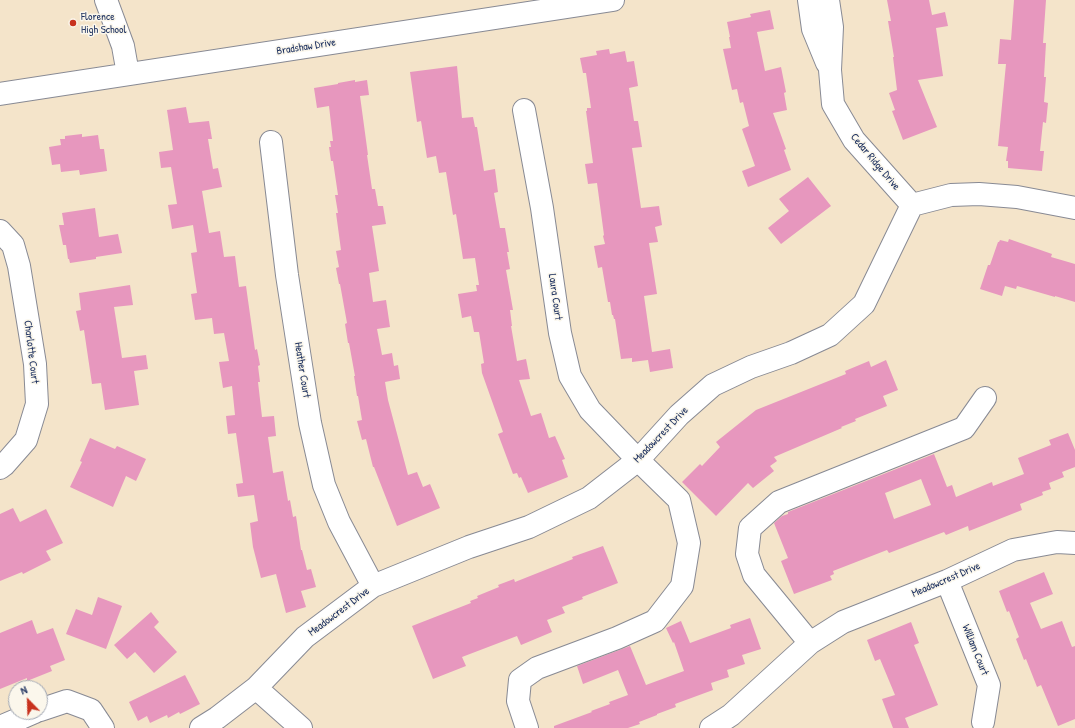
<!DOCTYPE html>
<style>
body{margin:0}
#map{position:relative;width:1075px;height:728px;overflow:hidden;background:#f4e4ca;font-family:"Patrick Hand",sans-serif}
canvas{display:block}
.north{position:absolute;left:8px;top:680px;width:40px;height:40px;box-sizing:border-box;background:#fbf7ec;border:1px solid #a1a7b3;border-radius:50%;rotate:337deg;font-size:11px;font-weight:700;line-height:16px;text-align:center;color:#1b2f5e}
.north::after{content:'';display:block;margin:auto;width:14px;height:18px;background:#c8321e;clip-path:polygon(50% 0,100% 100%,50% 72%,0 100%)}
</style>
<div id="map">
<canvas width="1075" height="728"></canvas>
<div class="north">N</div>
</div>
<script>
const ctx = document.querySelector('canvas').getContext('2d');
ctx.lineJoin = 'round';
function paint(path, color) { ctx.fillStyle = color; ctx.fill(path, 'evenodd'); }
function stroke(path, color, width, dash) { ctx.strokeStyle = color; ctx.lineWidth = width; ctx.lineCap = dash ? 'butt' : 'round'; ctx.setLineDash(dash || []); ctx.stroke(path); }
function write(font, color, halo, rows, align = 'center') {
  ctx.font = font + ' "Patrick Hand",sans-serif'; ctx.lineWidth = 3; ctx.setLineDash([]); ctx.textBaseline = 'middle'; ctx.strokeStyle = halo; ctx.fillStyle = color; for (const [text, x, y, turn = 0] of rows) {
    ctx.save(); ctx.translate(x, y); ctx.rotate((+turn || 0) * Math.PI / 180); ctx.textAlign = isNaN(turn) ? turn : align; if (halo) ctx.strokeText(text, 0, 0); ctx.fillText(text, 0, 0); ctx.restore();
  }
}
paint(new Path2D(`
 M887 0H929L932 15 945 12 948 26 936 28 943 76 918 80 937 127 903 140 892 111 895 110 889 93 897 90 893 57H894L888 21H891Z
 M1014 0H1046L1043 43H1046L1044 77H1046L1044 102 1048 103 1046 123 1043 122 1040 151H1044L1042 171 1008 168V161H1006L1008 147 998 146 1006 64H998L1000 39 1011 40Z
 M770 10 774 29 757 32 765 71 781 67 786 92 784 93 787 110 773 113 786 149 784 150 791 170 748 187 742 171 755 166 742 129 749 126 743 102 740 103 737 89 732 90 723 49 731 48 729 37H730L727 22 751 17 750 14Z
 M609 49 610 54 625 51 627 62 634 61 638 86 629 88 634 121H638L642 147 632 148 641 208 659 206 662 225 655 227 658 242 649 243 657 294 644 296 652 352 670 349 673 368 650 372 648 360 632 362V358L621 359 615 319H614L613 315H612L610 302H608L602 267 598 268 594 246 605 244 603 236 604 235 597 183 588 184 585 164 593 163 586 111H587V108H591L586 73H583L580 58 597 55 596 51Z
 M457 66 462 118 473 117 475 127H477L484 171 495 169 498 192 494 193 500 228H505L509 252H507L510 269 506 270 513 310H510L512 326H511L517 361 526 359 530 379 519 380 531 416 541 413 549 438 555 436 565 459 562 460 568 477 528 493 521 477 519 478 517 473 513 474 498 434 503 432 482 373 481 364 484 363 479 332H474L471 316 462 318 458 294 477 291 476 285H479L475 258 463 259 456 214 453 215 446 172 439 173 436 156 427 158 421 121 417 122 410 72Z
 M355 80V82L367 80 369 95 360 96 368 155H367L372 189H375L378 206H383L386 224 372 226 379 271 369 273 373 302 386 300 390 327 377 329 382 355 392 353 394 366 398 365 400 379 385 382 388 400 408 475 417 472 423 487 430 484 440 508 397 526 374 467H373L366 439 362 440 357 421 362 420 358 396H357L354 376H355L349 343H348L345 324 347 323 340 284H339L336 268 339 267 336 251 341 250 336 213H338L335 195H338L333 161H331L329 147H331L330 141H333L329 106 317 108 314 88 338 84V83Z
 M186 107 189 123 209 121 212 139H208L213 169 218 168 222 187 202 191 209 233 220 231 224 257 235 256 239 287 246 286 255 350 257 349 260 365 258 366 260 382H258L262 417 274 416 276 436 268 437 273 473 283 471 288 501 290 500 293 517 296 516 301 550H302L307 570 311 569 316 587 301 591 306 607 286 613 276 574 261 578 253 547 250 523 258 521 254 495 238 497 236 484 243 483 236 433 228 434 226 416 235 415 232 386 223 388 219 362 229 361 224 333 214 334 212 318 195 320 191 294 197 293 191 253 197 252 193 225 172 229 168 205 177 204 171 167 161 168 159 152 173 150 167 110Z
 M82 134V137L98 135 100 149H104L107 171 80 175 79 170 61 172 60 164 52 165 49 147 61 145 60 139H65V136Z
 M808 177 831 206 781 244 768 228 789 211 779 199Z
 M95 208 99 237 118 234 122 253 96 257V259L70 263 69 259H68L66 245H63L59 225H64L62 213Z
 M1009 239 1052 254 1051 257 1075 264V302L1055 296V297L1017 286 1016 289 1005 286 1002 296 980 289 988 265H990L998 242H999L1000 240 1008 242Z
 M130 285 133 305 114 307 122 358 146 355 148 369 134 371 139 405 105 410 101 383 92 384 84 330 80 331 76 311 81 310 79 293Z
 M886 360 898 390 883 396 887 406 855 419 856 421 841 427 842 428 774 457 777 461 770 466 774 471 753 488 748 483 716 516 682 482 700 464 702 466 720 447 716 442 756 410 846 374 845 371 869 361 871 367Z
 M1068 433 1075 450V467L1062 472 1064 477 1049 483 1051 489 1042 492 1043 495 1020 504 1022 510 969 531 968 526 946 535 944 532 889 553 887 550 833 571 834 574 830 576 832 580 794 594 781 561 788 558 774 523 782 516 788 514V512L934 454 947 487 952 485 956 497 992 482 993 486 1024 474 1018 458 1051 445 1049 440ZM921 479 931 505 894 519 885 493Z
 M90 438 115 449 117 446 146 459 136 481 126 476 113 507 70 487 82 462 80 461Z
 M13 508 20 522 46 509 63 543 46 551 51 560 23 574 22 572 0 581V514Z
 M603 546 618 583 582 597 583 599 562 607 565 613 547 620 552 632 521 645 517 636 462 657 466 666 433 679 412 626 471 603 470 601 478 598 477 596 499 587 498 585 514 579 515 582 573 559 572 557Z
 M1044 572 1053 594 1030 603 1041 629 1062 621 1072 647 1075 646V719L1058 726 1041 685 1037 687 1026 659 1024 660 1016 639 1019 637 1009 611 1007 612 999 591Z
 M98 597 122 606 106 649 66 634 76 609 92 615Z
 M151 612 159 622 154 627 177 652 154 673 135 652 127 659 114 645Z
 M750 618 761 649 742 655 745 664 727 670 729 677 711 683 713 690 675 704 676 707 657 714V715L639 722 640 724 628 728H554V726L592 712 591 711 610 704 609 702 628 695 618 670 583 684 577 666 630 646 646 685 684 671 674 642 673 643 666 628 681 621 690 643 731 628 730 625Z
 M32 620 37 634 53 628 65 660 50 666 52 671 27 681V678L0 689V633Z
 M911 622 919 643 914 645 938 705 905 718 909 728H893L882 699 895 695 880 659 875 661 867 640Z
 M185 675 200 704 180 714 179 712 168 718 167 715 150 723 147 716 138 721 129 702Z`), '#e797be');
const minor = new Path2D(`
 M106 0 123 46 128 74
 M809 0 813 29 827 63
 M828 0 832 27 830 70 833 104 854 140 912 205
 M0 94 613 0
 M524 110 542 208 560 333 570 376 590 410 638 460 679 500 689 543 682 586 655 621 617 638 537 668 520 680 518 701 527 728
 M271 142 287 275 310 423 324 485 339 522 373 586
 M0 231 13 245 19 266 35 364 37 404 26 440 4 465 0 468
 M947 581 989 685 983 722
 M810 643 754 575 747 554 750 528 779 502 964 428 985 398
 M256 688 301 728
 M40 710 67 701 91 710 103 728
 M0 727 35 712
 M201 728 217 718 256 688 305 637 373 586 469 547 529 527 589 498 638 460 679 415 713 385 751 367 791 353 830 335 864 304 912 205 951 195 979 194 1017 197 1075 208
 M711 728 731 715 810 643 843 622 947 581 1013 550 1057 542 1075 543`);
stroke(minor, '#888a94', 24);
stroke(minor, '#fff', 22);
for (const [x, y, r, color] of [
 [73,23,4,"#c8321e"]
]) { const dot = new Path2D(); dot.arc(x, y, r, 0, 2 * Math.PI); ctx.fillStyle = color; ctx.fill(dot); stroke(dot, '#fbf7ec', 1.5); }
write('11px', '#1b2f5e', '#fbf7ec', [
 ["Florence",81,17],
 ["High School",81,30]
], 'left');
write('11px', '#1b2f5e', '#fbf7ec', [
 ["Bradshaw Drive",306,47,-9],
 ["Cedar Ridge Drive",875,162,50],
 ["Laura Court",555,297,82],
 ["Charlotte Court",31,352,83],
 ["Heather Court",302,370,81],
 ["Meadowcrest Drive",661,435,-46],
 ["Meadowcrest Drive",946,580,-23],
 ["Meadowcrest Drive",339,612,-37],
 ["William Court",975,650,68]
]);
</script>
